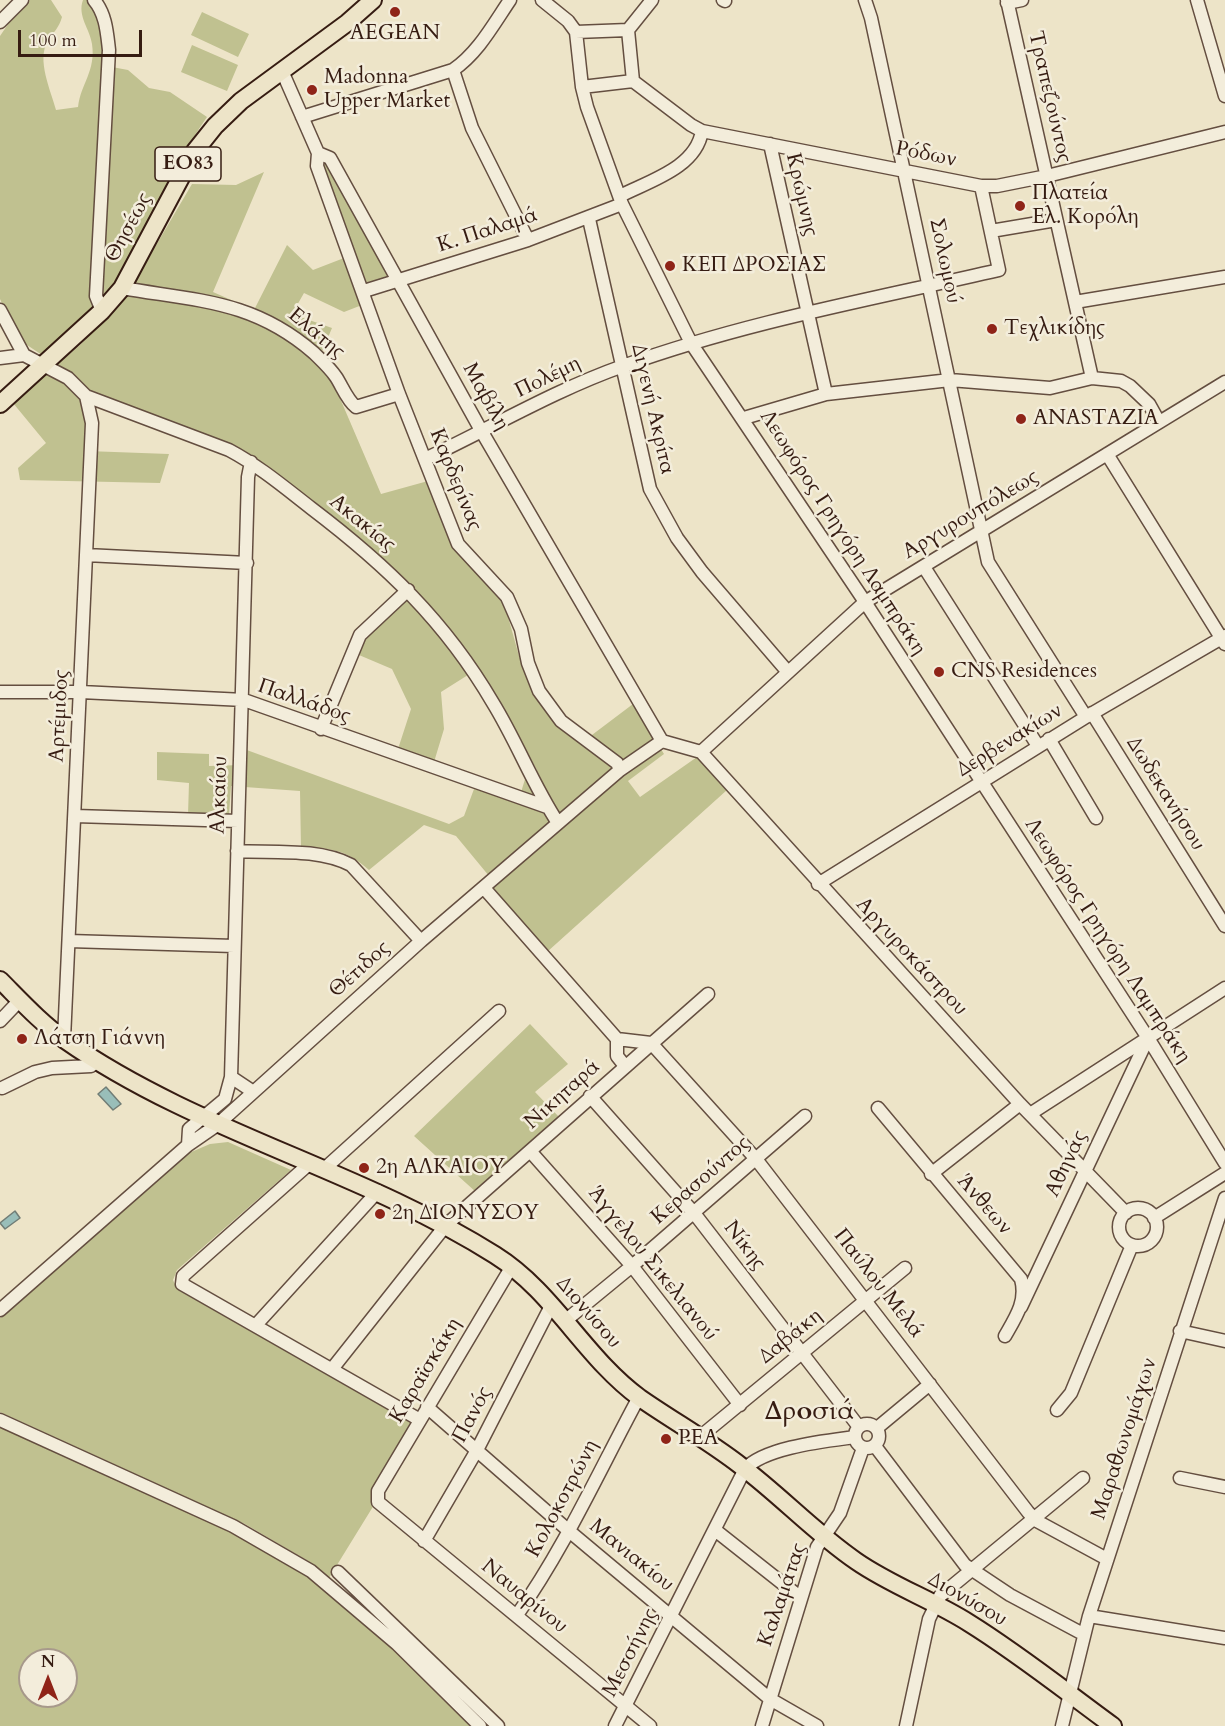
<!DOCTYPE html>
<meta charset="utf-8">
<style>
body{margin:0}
#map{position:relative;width:1225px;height:1726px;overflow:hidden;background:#ede4c8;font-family:Cardo,serif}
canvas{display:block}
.north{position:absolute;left:18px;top:1648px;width:60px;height:60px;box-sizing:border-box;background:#f3eddb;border:2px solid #a7998b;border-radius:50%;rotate:0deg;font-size:16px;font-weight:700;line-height:24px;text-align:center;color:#361c12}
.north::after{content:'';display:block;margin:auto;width:21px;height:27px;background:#8f2418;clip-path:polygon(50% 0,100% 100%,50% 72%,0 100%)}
.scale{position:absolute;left:18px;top:30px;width:124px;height:27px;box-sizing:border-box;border:3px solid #361c12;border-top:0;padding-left:8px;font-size:18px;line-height:21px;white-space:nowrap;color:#361c12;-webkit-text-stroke:4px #f3eddb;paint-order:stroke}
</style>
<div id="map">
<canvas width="1225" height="1726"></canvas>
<div class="north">N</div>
<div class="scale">100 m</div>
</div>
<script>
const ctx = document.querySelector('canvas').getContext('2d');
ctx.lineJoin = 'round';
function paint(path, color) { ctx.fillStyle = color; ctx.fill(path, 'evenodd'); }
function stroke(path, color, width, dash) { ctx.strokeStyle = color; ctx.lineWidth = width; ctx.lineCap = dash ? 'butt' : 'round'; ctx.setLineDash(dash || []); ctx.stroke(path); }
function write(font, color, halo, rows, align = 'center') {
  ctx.font = font + ' Cardo,serif'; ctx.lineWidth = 5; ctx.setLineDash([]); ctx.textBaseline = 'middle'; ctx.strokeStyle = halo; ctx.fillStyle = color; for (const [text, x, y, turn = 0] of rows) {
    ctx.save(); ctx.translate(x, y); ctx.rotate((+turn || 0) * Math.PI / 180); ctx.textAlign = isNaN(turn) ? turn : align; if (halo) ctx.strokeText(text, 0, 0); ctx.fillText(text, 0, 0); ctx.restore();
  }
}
paint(new Path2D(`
 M30 0H51L62 17C59 28 54 31 48 41 36 59 51 91 56 110L78 107C81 83 96 71 92 44 90 29 77 16 83 0H89L97 11 104 50 92 292 94 308 42 355 18 339 0 299V36L17 11Z
 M202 12 249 34 238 57 191 35Z
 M192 45 238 65 227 91 181 72Z
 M112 67 128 70 149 88 170 92 207 117C167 173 148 247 103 298Z
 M325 160 390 278 366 286 321 162Z
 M264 172 213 292 254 310 287 245 313 270 344 258 362 305 344 312 304 293 292 314 332 328 321 354 381 494 428 481 454 545 491 586 505 606 519 656 534 690 556 720 580 744 633 704 664 754 628 781 640 797 697 757 727 790 547 952 489 888 494 882 456 836 424 825 369 870C345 849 331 848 301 848L300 791 231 786 229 815H188L189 783 157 780V752L209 754V766L242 765 244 749 449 824 464 816 474 789 518 802 526 776 537 770 479 668 441 692 444 729 434 762 398 749 411 709 392 669 359 655 368 624 408 600 416 591 367 545 310 500 186 429 111 399 84 393 79 397 85 408 87 451 169 454 160 483 20 480 18 468 46 443 13 403 80 345 125 298 192 184 236 185Z
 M530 1024 568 1064 535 1092 559 1117 477 1193 414 1136Z
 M228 1142 291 1170 177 1270 173 1280 177 1289 300 1355 413 1423 374 1505 329 1578 308 1561 245 1524 0 1412V1318L189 1153 210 1144Z
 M0 1420 236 1529 325 1585 479 1726H0ZM30 1660H66V1696H30Z`), '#c0c190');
const water = new Path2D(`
 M106 1087 121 1104 113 1110 98 1094Z
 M15 1211 20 1218 5 1229 0 1223Z`);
paint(water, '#99beb9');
stroke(water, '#717d76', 1.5);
const minor = new Path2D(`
 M94 0C106 14 107 33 109 50L96 296 102 311
 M542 0 568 21 576 32 582 87 587 107 622 204 691 343 865 602 1148 1038 1225 1163
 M723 0 725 1
 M865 0 871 18 988 562 1086 717
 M1007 0 1092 378
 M1197 0 1225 96
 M1007 3 1022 0
 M0 22 22 0
 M576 32 628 30
 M453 70 472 128 528 240
 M282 71 318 153 330 158 482 432 662 741
 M633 81 691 125 702 131 981 186H997L1047 176 1225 132
 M633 81 628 30 652 0
 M582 87 633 81
 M302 117 453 70C478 53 493 25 510 0
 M770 144 826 394
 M620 196C649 181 696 168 702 131
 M589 219 650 489 677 538 702 572 787 671
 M991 231 1056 220
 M122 288C197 301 253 300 314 353 321 360 330 368 336 377 342 386 347 400 356 407L399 394
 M364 291 528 240 622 204
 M1075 302 1225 277
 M0 310 24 355 68 378 86 396 229 450C259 466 284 487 311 508 386 565 445 621 493 703 517 742 533 785 558 823
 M0 358 24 355
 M744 418 826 394 950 380 1050 388 1092 378 1121 381 1130 386 1149 404 1159 422
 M1107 454 1225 644
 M425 459C491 428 555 390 623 366 745 322 873 299 999 270L981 186
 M86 555 247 563
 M924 567 1038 746
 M0 692H81L244 700 547 807
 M1092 713 1225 926
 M321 729 360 635 408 590
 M1049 739 1096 818
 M662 741 701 752 1020 1104 1126 1213
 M701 752 865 602 1225 382
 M620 770 662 741
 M75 816 238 821
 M237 851C274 853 318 848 351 865L421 941
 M818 884 1086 717 1225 636
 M484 888 617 1039 651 1043 756 1159 1028 1512 1035 1520 1107 1559
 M69 941 234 946
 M0 1021 20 1000
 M64 1039 92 423 86 396
 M617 1039V1056L625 1066
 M231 1077 252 1091
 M2 1088 35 1072 52 1068 91 1066 97 1060
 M590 1096 694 1213 859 1427
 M878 1108 1021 1279C1027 1301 1016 1317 1005 1336
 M1030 1114 1225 988
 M188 1145 189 1129 225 1099 231 1077 248 477 251 462
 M530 1151 632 1266 740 1405
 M309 1164 183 1276 182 1284 420 1420
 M323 1170 499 1011
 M931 1174 1020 1104
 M1119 1227a19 19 0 1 1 38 0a19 19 0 1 1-38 0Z
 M1154 1218 1225 1173
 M512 1266 378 1491V1502L650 1726
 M1021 1307 1148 1038
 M0 1310 188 1145 217 1125 421 941 620 770 617 763 561 721 539 691 528 663 521 629 507 597 458 544 399 394 317 166 318 153
 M565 1321 632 1266 805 1116
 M256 1325 378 1191
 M1180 1331 1225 1341
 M332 1369 446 1225 708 994
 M427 1407 569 1531 770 1699 817 1726
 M1057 1410 1071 1393 1132 1245
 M0 1420 233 1526 311 1571 397 1644 480 1726
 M855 1436a12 12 0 1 1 24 0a12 12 0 1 1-24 0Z
 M877 1428 930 1384
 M701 1436 905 1268
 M875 1446 965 1565 1010 1595 1083 1634
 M1180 1478 1225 1487
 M715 1530 801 1598
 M424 1541 477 1450 552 1304
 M338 1572 498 1726
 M517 1615C565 1547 599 1471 639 1397
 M1089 1616 1225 1638
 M615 1726 745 1469C765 1447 826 1441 855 1437
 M762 1726 817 1547 840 1513 863 1448
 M906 1726 929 1619 940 1596 1083 1478
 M1062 1726 1089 1616 1225 1198`);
const major = new Path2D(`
 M0 404 102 311 122 288 195 151 215 126 241 101 347 23 373 0
 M0 980C21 1001 41 1023 65 1040 198 1133 359 1169 495 1255 554 1292 584 1357 640 1398 673 1421 709 1441 741 1466 781 1496 815 1533 856 1561 892 1586 933 1600 969 1623 1019 1654 1065 1691 1113 1726`);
stroke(minor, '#644e40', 15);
stroke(major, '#361c12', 20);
stroke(minor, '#f3eddb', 12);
stroke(major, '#ede4c8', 16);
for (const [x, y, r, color] of [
 [395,12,6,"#8f2418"],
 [312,90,6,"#8f2418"],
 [1020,206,6,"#8f2418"],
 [670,266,6,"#8f2418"],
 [992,329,6,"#8f2418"],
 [1021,419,6,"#8f2418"],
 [939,672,6,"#8f2418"],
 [22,1039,6,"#8f2418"],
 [364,1168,6,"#8f2418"],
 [380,1214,6,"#8f2418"],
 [666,1439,6,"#8f2418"]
]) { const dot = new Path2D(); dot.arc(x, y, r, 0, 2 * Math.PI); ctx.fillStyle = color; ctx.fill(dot); stroke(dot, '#f3eddb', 2); }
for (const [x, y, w] of [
 [188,164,66]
]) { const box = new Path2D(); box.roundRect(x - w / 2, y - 17, w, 34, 4.5); ctx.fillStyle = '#f3eddb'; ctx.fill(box); stroke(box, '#361c12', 1.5); }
write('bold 20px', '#361c12', null, [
 ["ΕΟ83",188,164]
]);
write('21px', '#361c12', '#f3eddb', [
 ["AEGEAN",395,34,"center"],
 ["Madonna",324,78],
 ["Upper Market",324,102],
 ["Πλατεία",1032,194],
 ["Ελ. Κορόλη",1032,218],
 ["ΚΕΠ ΔΡΟΣΙΑΣ",682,266],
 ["Τεχλικίδης",1004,329],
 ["ANASTAZIA",1033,419],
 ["CNS Residences",951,672],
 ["Λάτση Γιάννη",34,1039],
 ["2η ΑΛΚΑΙΟΥ",376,1168],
 ["2η ΔΙΟΝΥΣΟΥ",392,1214],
 ["ΡΕΑ",678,1439]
], 'left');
write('21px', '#361c12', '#f3eddb', [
 ["Τραπεζούντος",1049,97,77],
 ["Ρόδων",926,155,11],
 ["Κρώμνης",801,195,77],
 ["Θησέως",129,228,-62],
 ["Κ. Παλαμά",488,231,-18],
 ["Σολωμού",944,261,78],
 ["Ελάτης",316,334,40],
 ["Πολέμη",548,378,-26],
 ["Μαβίλη",485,397,61],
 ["Διγενή Ακρίτα",652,409,77],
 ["Καρδερίνας",455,480,68],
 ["Αργυρουπόλεως",971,515,-31],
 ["Ακακίας",362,524,39],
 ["Λεωφόρος Γρηγόρη Λαμπράκη",842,533,57],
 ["Παλλάδος",304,702,19],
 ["Αρτέμιδος",60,716,-87],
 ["Δερβενακίων",1010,741,-32],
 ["Δωδεκανήσου",1165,794,58],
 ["Αλκαίου",220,795,-88],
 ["Λεωφόρος Γρηγόρη Λαμπράκη",1107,941,57],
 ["Αργυροκάστρου",911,957,47],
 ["Θέτιδος",360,970,-42],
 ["Νικηταρά",563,1095,-42],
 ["Αθηνάς",1067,1164,-65],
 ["Κερασούντος",701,1181,-41],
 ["Άνθεων",984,1205,49],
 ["Νίκης",744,1246,53],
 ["Άγγελου Σικελιανού",652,1264,51],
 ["Παύλου Μελά",878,1284,52],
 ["Διονύσου",588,1313,49],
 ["Δαβάκη",791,1337,-39],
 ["Καραϊσκάκη",426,1371,-59],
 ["Πανός",473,1415,-62],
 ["Μαραθωνομάχων",1125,1439,-72],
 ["Κολοκοτρώνη",563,1499,-62],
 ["Μανιακίου",631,1556,39],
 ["Καλαμάτας",783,1595,-71],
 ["Ναυαρίνου",524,1597,39],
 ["Διονύσου",967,1600,30],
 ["Μεσσήνης",631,1653,-63]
]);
write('bold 27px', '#361c12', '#f3eddb', [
 ["Δροσιά",810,1413]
]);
</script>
